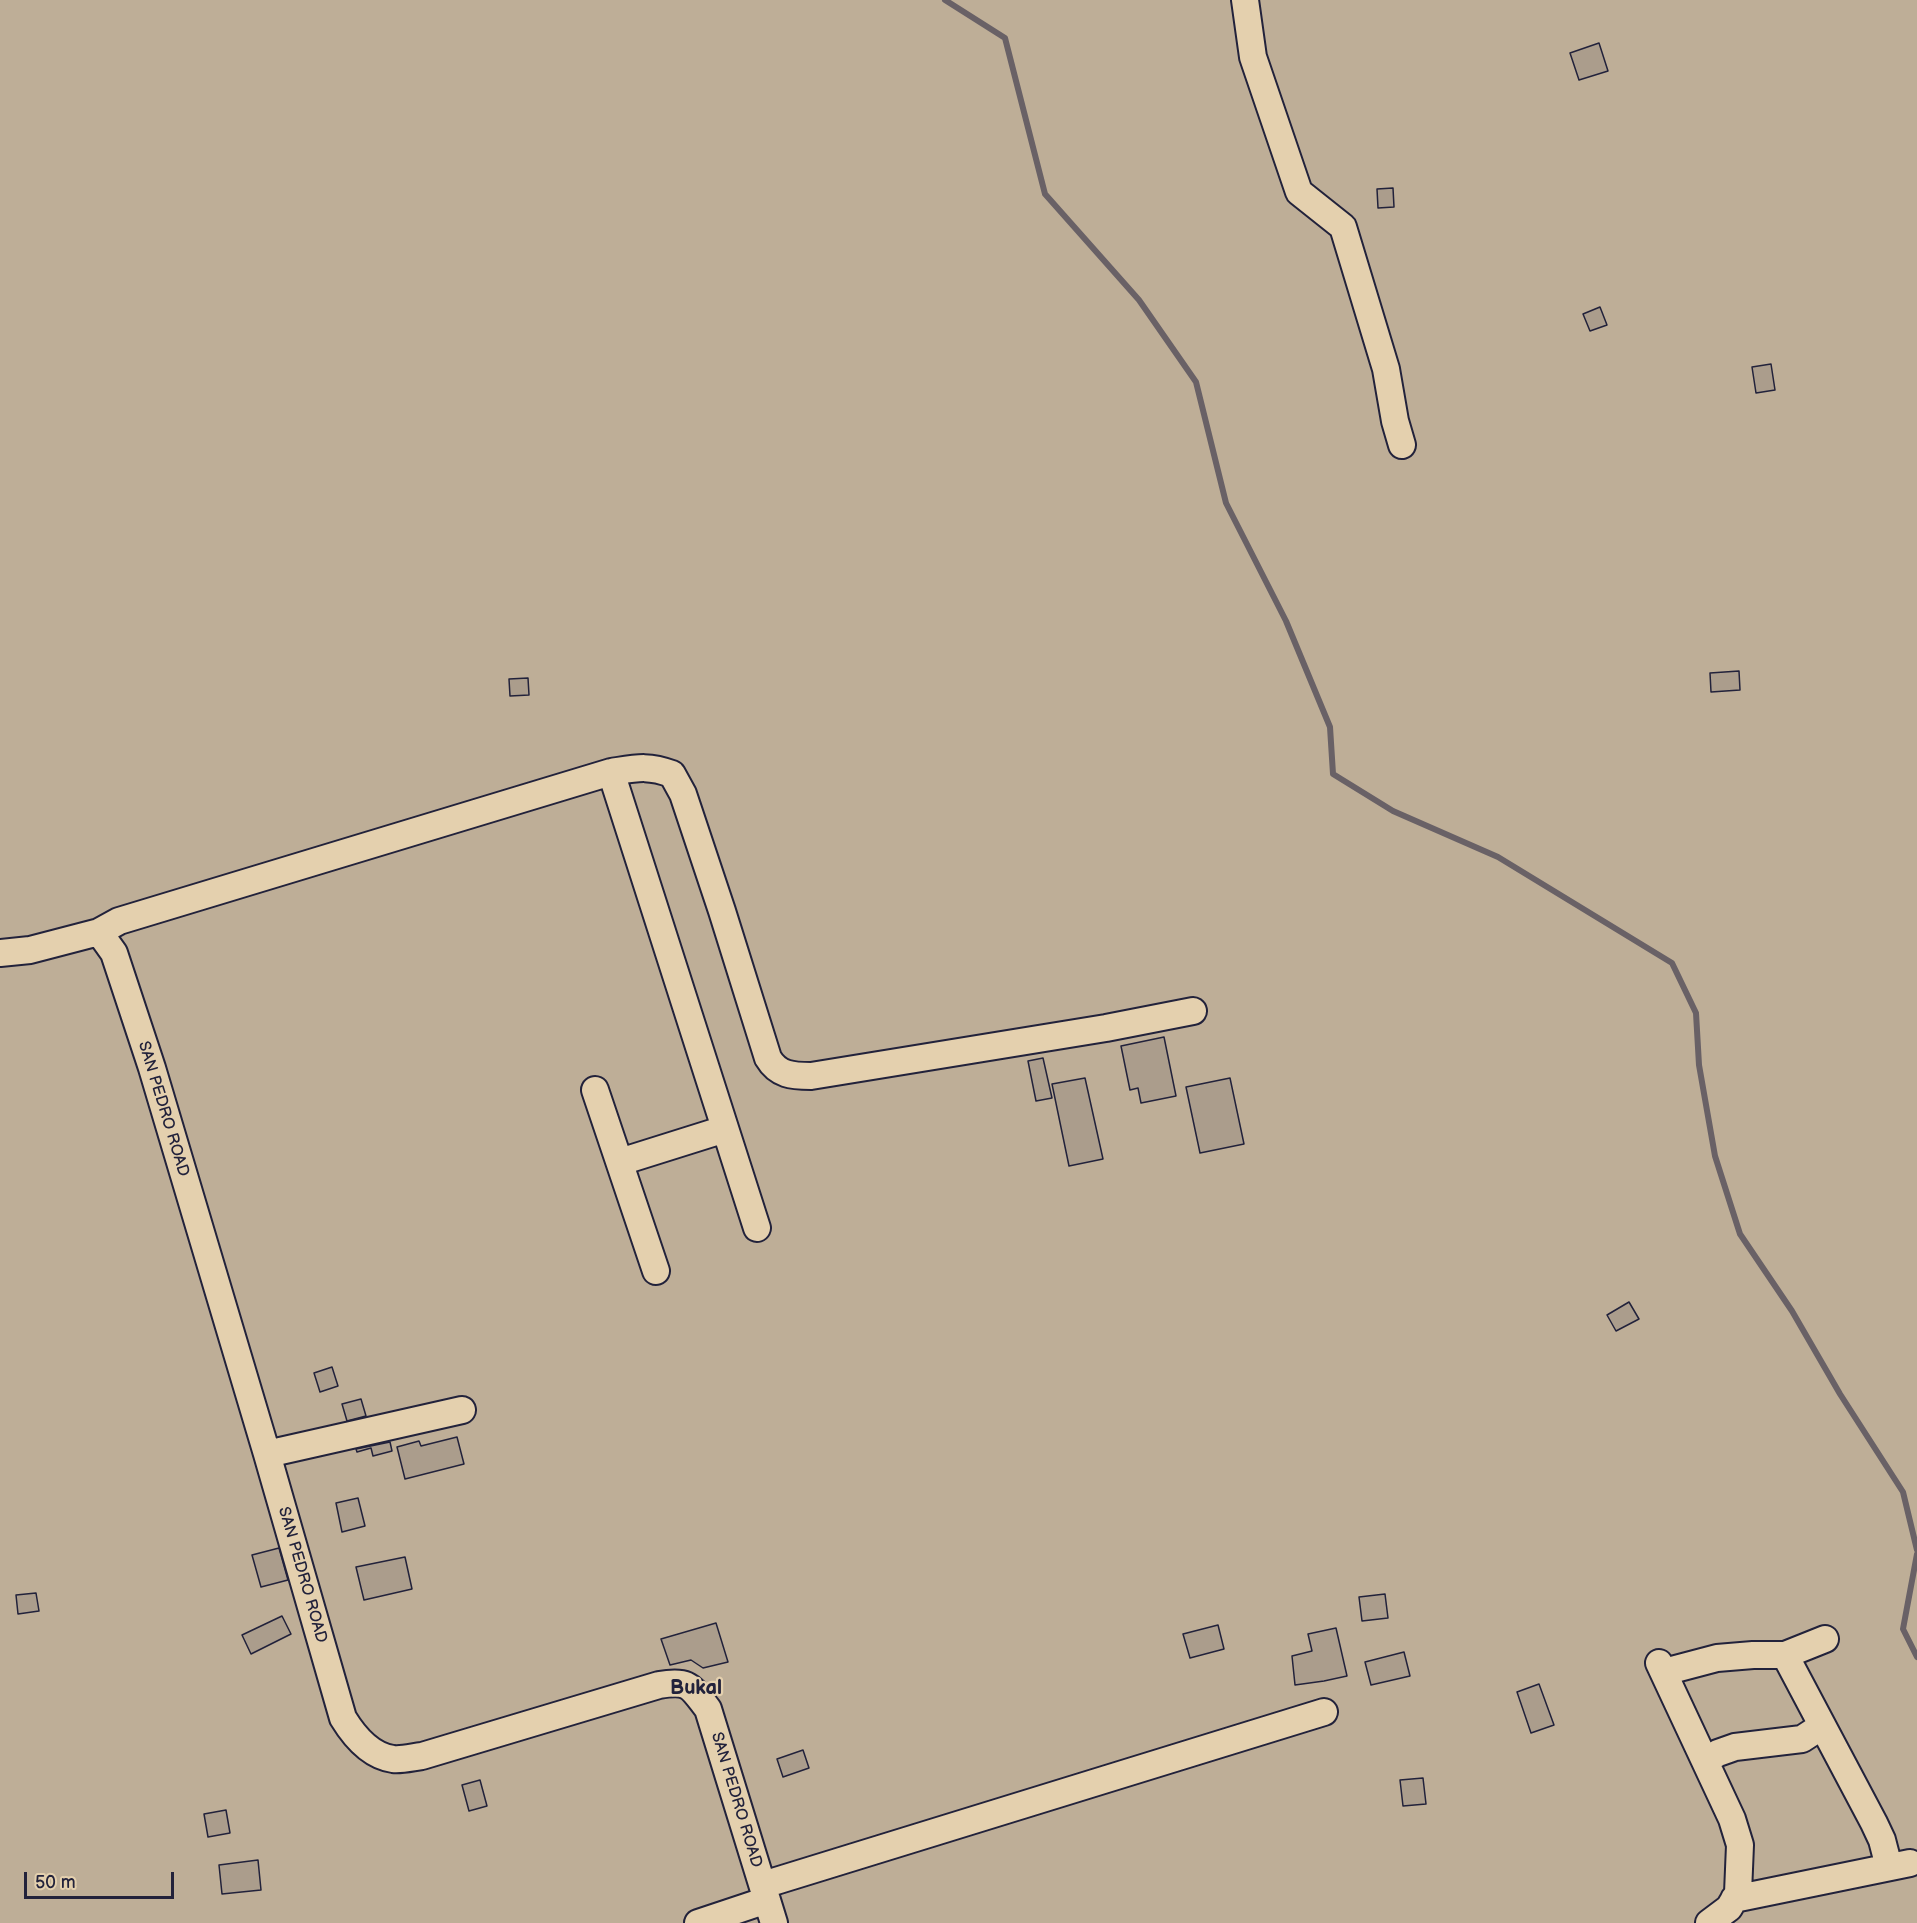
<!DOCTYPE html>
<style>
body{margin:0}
#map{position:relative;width:1917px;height:1923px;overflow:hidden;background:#dcc9a9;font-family:"Balsamiq Sans",sans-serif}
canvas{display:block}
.scale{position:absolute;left:24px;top:1872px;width:150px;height:27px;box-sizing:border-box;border:3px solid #22223b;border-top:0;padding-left:8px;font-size:18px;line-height:21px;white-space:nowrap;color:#22223b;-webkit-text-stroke:4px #e4d0ae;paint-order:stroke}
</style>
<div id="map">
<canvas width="1917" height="1923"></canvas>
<div class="scale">50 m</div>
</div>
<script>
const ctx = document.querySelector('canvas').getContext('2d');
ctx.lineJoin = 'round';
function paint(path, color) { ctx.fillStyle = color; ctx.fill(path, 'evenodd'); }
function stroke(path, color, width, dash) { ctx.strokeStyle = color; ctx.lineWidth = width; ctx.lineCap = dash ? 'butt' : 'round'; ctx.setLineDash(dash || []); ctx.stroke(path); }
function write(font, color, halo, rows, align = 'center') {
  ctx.font = font + ' "Balsamiq Sans",sans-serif'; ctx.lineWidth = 4.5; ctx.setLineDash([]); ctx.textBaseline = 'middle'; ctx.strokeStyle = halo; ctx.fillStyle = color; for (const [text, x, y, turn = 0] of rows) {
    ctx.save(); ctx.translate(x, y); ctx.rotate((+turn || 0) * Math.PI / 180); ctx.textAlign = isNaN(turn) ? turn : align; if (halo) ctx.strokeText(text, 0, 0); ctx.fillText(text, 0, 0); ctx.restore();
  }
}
paint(new Path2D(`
 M0 0H1917V1923H0Z`), '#beae97');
stroke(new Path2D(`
 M945 0 1005 38 1045 194 1139 300 1196 382 1226 503 1286 621 1330 727 1333 774 1393 811 1498 857 1672 963 1696 1013 1699 1065 1715 1156 1740 1234 1792 1311 1840 1394 1903 1492 1917 1550
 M1917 1554 1903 1629 1917 1657`), '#696166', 6);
const building = new Path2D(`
 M1599 43 1608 71 1579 80 1570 53Z
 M1393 188 1394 207 1378 208 1377 189Z
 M1600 307 1607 325 1590 331 1583 314Z
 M1771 364 1775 390 1756 393 1752 367Z
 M1739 671 1740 690 1711 692 1710 673Z
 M528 678 529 695 510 696 509 679Z
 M1164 1037 1176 1096 1141 1103 1138 1088 1130 1090 1121 1046Z
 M1043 1058 1052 1098 1036 1101 1028 1061Z
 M1085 1078 1103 1159 1069 1166 1052 1084Z
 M1230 1078 1244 1144 1200 1153 1186 1087Z
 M1629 1302 1639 1319 1616 1331 1607 1315Z
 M332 1367 338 1386 320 1392 314 1373Z
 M361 1399 366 1416 347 1421 342 1404Z
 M457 1437 464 1464 405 1479 397 1447 419 1441 421 1446Z
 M390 1442 392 1451 373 1456 371 1448 357 1452 356 1449Z
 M358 1498 365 1526 342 1532 336 1503Z
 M279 1548 288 1580 261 1587 252 1555Z
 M405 1557 412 1589 364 1600 356 1567Z
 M36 1593 39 1611 18 1614 16 1595Z
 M1385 1594 1388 1618 1362 1621 1359 1597Z
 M282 1616 291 1634 251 1654 242 1635Z
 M716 1623 728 1662 703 1668 691 1660 670 1665 661 1639Z
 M1218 1625 1224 1649 1190 1658 1183 1634Z
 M1336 1628 1347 1676 1324 1681 1295 1685 1292 1656 1312 1651 1308 1634Z
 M1404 1652 1410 1676 1371 1685 1365 1662Z
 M1539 1684 1554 1725 1531 1733 1517 1692Z
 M803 1750 809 1768 783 1777 777 1759Z
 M1423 1778 1426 1804 1403 1806 1400 1780Z
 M480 1780 487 1806 469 1811 462 1785Z
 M226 1810 230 1833 208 1837 204 1814Z
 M258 1860 261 1890 222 1894 219 1865Z`);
paint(building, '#ab9d8c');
stroke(building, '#22223b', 1.5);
const minor = new Path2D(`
 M1245 0 1253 57 1299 192 1343 227 1386 369 1395 421 1402 445
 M611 772 757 1228
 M99 932 119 921 611 772C637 768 648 765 672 774L683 794 722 911 768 1058C778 1075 792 1076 811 1076L1106 1028 1193 1011
 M0 953 30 950 99 932 114 953 152 1068 267 1454 343 1718C354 1736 371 1756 393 1759 402 1760 413 1757 422 1756L659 1685C690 1680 690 1686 708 1709L774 1923
 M595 1090 656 1271
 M620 1162 725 1129
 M267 1454 462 1410
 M1785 1655 1874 1823 1882 1840 1889 1867
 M1659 1663 1732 1819 1740 1845 1738 1893 1729 1908 1709 1923
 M1664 1672 1717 1658 1753 1655H1785L1825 1639
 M1705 1761 1718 1753 1735 1747 1802 1739 1822 1726
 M763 1885 1324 1712
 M1734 1899 1910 1863
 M698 1923 767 1900`);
stroke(minor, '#22223b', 30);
stroke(minor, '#e4d0ae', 26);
write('16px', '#22223b', '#e4d0ae', [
 ["SAN PEDRO ROAD",163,1109,73],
 ["SAN PEDRO ROAD",302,1575,74],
 ["SAN PEDRO ROAD",736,1800,73]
]);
write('bold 20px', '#22223b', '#e4d0ae', [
 ["Bukal",696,1689]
]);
</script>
